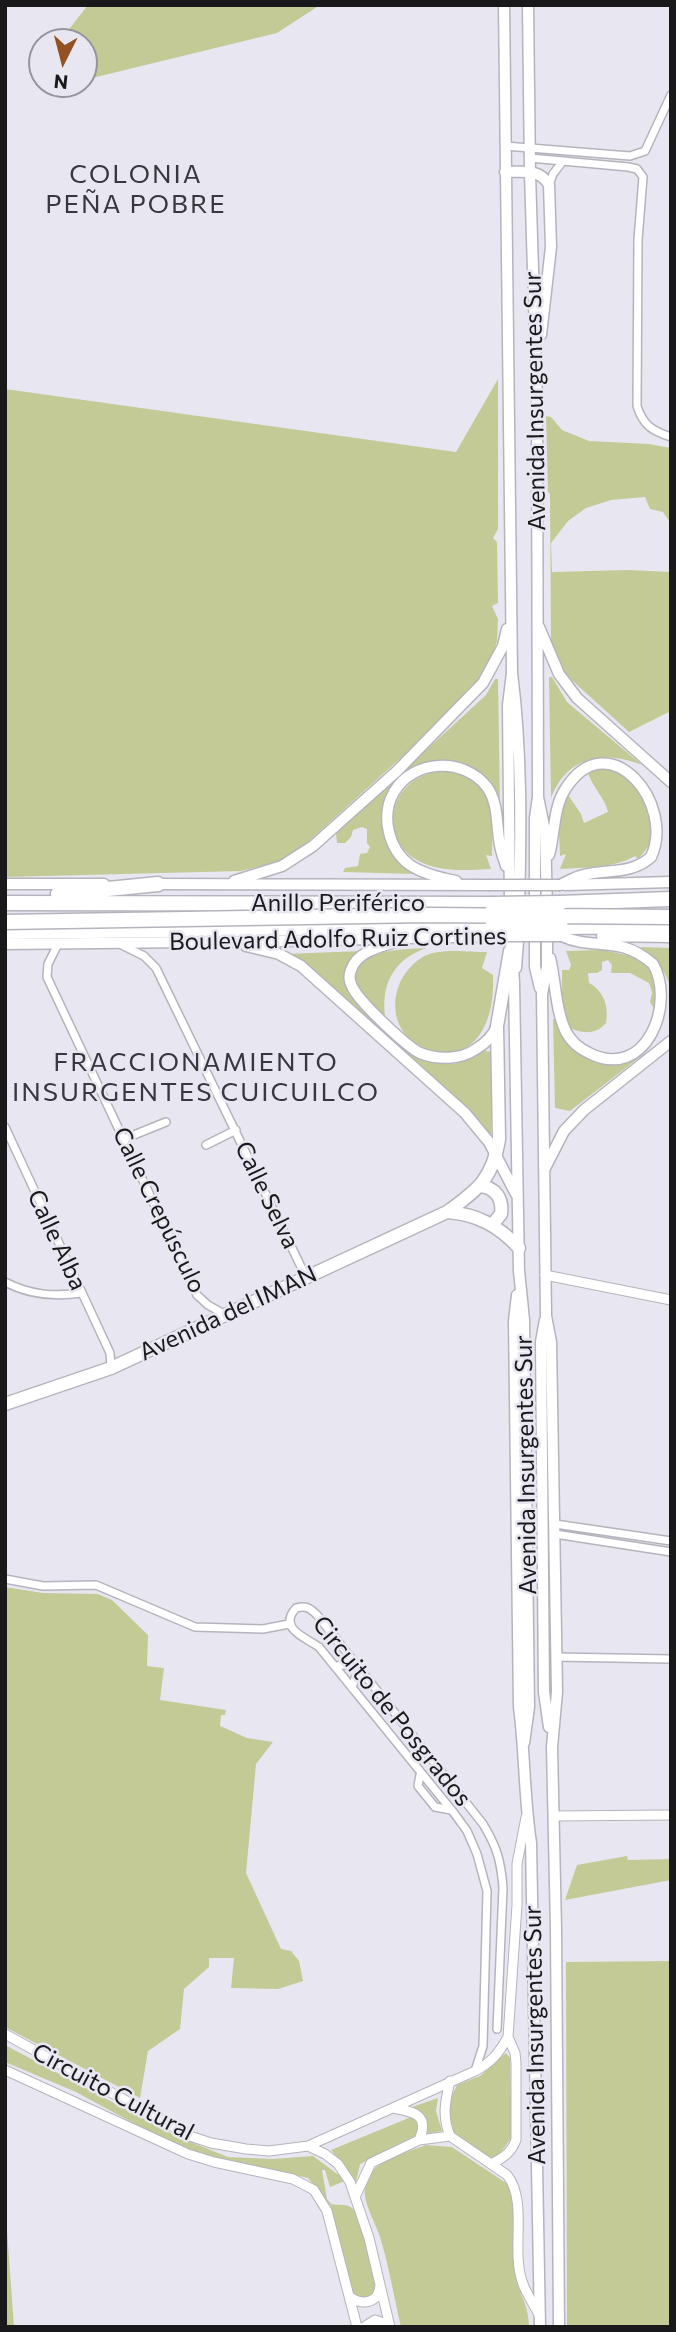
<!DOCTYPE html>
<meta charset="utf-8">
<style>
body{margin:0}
#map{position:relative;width:676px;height:2332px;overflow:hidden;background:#e8e7f1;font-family:Commissioner,sans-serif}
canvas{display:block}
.frame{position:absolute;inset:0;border:7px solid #19191c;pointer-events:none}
.north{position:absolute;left:28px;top:28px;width:70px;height:70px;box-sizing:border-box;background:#e8e7f1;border:2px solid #95959c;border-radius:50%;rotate:186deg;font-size:19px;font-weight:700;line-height:28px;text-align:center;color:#19191c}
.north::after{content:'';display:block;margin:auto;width:24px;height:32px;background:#945121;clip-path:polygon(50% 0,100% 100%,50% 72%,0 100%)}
</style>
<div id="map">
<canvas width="676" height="2332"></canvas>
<div class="frame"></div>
<div class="north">N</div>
</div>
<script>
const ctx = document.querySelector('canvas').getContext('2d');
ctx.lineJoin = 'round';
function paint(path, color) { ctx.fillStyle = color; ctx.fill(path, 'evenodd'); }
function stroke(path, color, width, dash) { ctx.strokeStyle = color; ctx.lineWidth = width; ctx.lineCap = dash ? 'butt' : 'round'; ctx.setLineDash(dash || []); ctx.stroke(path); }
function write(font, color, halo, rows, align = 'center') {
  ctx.font = font + ' Commissioner,sans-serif'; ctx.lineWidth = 5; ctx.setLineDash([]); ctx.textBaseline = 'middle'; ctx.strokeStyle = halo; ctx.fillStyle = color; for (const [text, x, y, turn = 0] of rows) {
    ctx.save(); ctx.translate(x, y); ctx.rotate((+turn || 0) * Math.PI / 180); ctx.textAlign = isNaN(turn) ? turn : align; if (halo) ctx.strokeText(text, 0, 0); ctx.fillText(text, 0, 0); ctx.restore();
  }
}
paint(new Path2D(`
 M88 5H320L277 33 84 80V42H59Z
 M498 379V529L493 538 497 542 498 603 492 606 498 619 497 641 492 658 484 675 471 691 404 755 300 849 278 862 241 871 5 877V389L456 452Z
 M546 416 551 417 562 430 589 441 649 444 671 448V524L663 512 650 509 645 497 611 500 586 508 568 521 551 543 552 572 628 570 671 572V711L629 732 565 674 551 641 550 494 548 492Z
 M549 677H552L567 702 642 765C604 750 567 756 551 798Z
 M495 679H498L500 808C492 795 486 776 473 768 452 754 416 759 399 778 394 784 391 794 388 802 382 818 380 833 389 848 396 860 406 866 417 874L343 872 345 868 358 866 360 854 367 853 370 847 367 843V829L362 827 353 830 351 837 345 843H337L336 833 486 695Z
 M614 768C621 770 629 771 635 775 668 794 663 835 638 859L635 856C612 869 586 867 560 869L566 854 560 856 559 828 566 792 581 814 584 823 608 812C605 798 593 788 588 773L594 770Z
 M441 771C494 771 494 815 492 856L486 855 491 869C467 870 439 873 417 860 388 845 385 803 411 783 420 775 430 773 441 771Z
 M640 947 671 948V989C665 969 656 958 640 947Z
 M427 948C395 958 381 983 385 1016 376 1007 364 998 359 987 340 949 407 949 427 948Z
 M601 950C620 953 653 958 658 982 659 990 656 1002 655 1010L650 1002 652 992 649 983 630 973H611L612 965 608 960 602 962V970L597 973H588L589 983C604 991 609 1007 606 1023 596 1035 581 1034 568 1027L562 1006V970H569L571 965 566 951Z
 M361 951 347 983 430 1061 454 1064 472 1058 482 1050 491 1052V1137L475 1116 321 976 306 964 286 954Z
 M487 952 482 968 493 975C498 1098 372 1057 399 985 405 971 418 956 433 953 450 949 470 952 487 952Z
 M553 1019H556C586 1057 593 1077 645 1053L570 1111 555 1108Z
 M5 1587 43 1593 98 1594 112 1600 148 1635 147 1666 164 1668 160 1700 226 1710 225 1715H221L220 1726 247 1738 273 1742 256 1764 246 1873 281 1949 291 1951 299 1961 303 1981 278 1989 231 1988 234 1958H209V1967L184 1989 180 2029 148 2051 140 2098 5 2027Z
 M627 1856 628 1860 671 1859V1880L565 1900 577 1865Z
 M671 1961V2327H567L566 1962Z
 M5 2045 176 2136 228 2157 273 2159 313 2156 344 2179 345 2181 330 2187 325 2170H322L327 2199 331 2204C339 2206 346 2203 352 2208 366 2218 376 2274 376 2291L366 2299 355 2297 350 2285 331 2206 308 2178 216 2159 170 2143 76 2092 5 2062Z
 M506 2053 510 2058 512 2137 498 2156 489 2158 455 2137 449 2121 448 2104 457 2085 480 2076Z
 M438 2098 436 2111 442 2131 426 2134 425 2115 412 2107Z
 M411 2117 419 2124 418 2134 360 2164 356 2182 331 2150Z
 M426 2145 452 2147 509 2185C518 2217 510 2243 515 2274 518 2294 529 2303 529 2327H401C394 2297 389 2266 380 2237 375 2221 362 2202 365 2185 369 2161 406 2153 426 2145Z
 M5 2202 14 2327H5Z`), '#c3ca96');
const minor = new Path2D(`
 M505 146 630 156 645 151 671 95
 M530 158 628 167 637 169 643 177 638 240 637 406C643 425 652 431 671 437
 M549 185 553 174 563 161
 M58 944 48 964 47 977 197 1295 208 1305 224 1314
 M120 944 144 956 156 968 306 1277
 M5 1127 110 1353 111 1368
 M124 1139 166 1122
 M206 1145 236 1130
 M5 1282C30 1295 54 1297 81 1293
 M555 1524 671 1541
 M555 1534 671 1552
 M5 1579 43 1586 96 1585 195 1627 263 1629 289 1624
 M556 1657 671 1659
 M335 1666 345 1665 348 1654
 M352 1688 355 1678 365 1676
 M420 1775 418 1786 435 1807 451 1810
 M475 2071 483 2046 487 1891 477 1854 467 1831 454 1813 319 1647C304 1637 278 1628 296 1608 306 1605 310 1608 317 1615L483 1824C497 1847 501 1861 503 1888L497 2029`);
const tertiary = new Path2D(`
 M545 1275 671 1300
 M554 1816 671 1815
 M5 2034 190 2136 211 2143 246 2149 269 2151 308 2146 325 2154 338 2164 350 2182 369 2238 390 2327
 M5 2070 188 2154 214 2162 293 2179 314 2190 327 2211 357 2327
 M450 2081C445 2102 442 2116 450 2136
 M393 2108C415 2112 430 2115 419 2140
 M308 2146 475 2071C492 2062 499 2053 508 2037L517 1905V1864L526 1817
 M491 2164C503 2158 511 2153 516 2140V2063L515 2053 508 2037
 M355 2197 371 2163 419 2140 450 2136 507 2175C528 2201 511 2249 522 2281 525 2292 534 2304 539 2315
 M350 2297C363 2306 379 2303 380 2285
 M364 2327 375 2320 386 2324 388 2327`);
const secondary = new Path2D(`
 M504 5 512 673C522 751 521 830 519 909
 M528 5 530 173 537 400 538 797 535 818V909
 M505 172C522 172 540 168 549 185L551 247 541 335
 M539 627 559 674 577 698 671 782
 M538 797 545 831 547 908
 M549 855C555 834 553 807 566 788 609 722 676 804 651 857 630 876 605 868 580 876 573 878 567 882 560 885
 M234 881 282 866 313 846 397 771 483 683 503 646 507 629
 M456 881C441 878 423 874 410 865 389 850 380 816 394 792 413 759 464 757 487 787 499 804 496 826 500 845 501 852 504 859 506 866
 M5 884H104
 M151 884 488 885
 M565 885 671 882
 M510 908 508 705 512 673
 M547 927V967L542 994 546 1316 551 1342 557 1692 552 1747 556 1929 559 2327
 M510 928 514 982 519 1271 524 1320 529 1707 524 1743
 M535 928V967L540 988
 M602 936 671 937
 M399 941C382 946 357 951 351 970 348 977 350 984 354 990 362 1004 406 1046 420 1053 438 1060 460 1060 476 1049 486 1043 493 1036 497 1026
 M5 944 283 941 497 936
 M246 946 279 954 301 966 465 1113 489 1142 516 1194
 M550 958C556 982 555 1009 566 1032 571 1041 580 1049 589 1053 646 1082 676 1004 653 964 619 934 594 951 562 936
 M516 968 519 928
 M545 1168 564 1131 584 1110 671 1041
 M517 1295 514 1321 519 1707C525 1752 524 1798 531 1843L540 2327
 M545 1320 541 1342 544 1692 549 1727`);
const primary = new Path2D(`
 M479 1186C496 1187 503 1199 501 1214L492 1225
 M447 1212C477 1214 499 1226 519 1248
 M5 1404 111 1368 447 1212C478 1190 493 1178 499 1139L497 1026 510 951`);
const motorway = new Path2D(`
 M58 894 158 884
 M5 903 492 904
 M560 903 671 899
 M561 927 671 926
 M5 932 492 926`);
stroke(minor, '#b5b4bd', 10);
stroke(tertiary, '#b5b4bd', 11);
stroke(secondary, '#b5b4bd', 13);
stroke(primary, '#b5b4bd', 15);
stroke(motorway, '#b5b4bd', 17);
stroke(minor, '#fff', 7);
stroke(tertiary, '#fff', 9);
stroke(secondary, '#fff', 10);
stroke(primary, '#fff', 12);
stroke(motorway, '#fff', 14);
const secondaryBridge = new Path2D(`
 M488 885H560
 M497 936H561`);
const motorwayBridge = new Path2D(`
 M492 904 560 903
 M5 922 427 915 671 917
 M492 926 561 927`);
stroke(secondaryBridge, '#b5b4bd', 13, []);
stroke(motorwayBridge, '#b5b4bd', 17, []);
stroke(secondaryBridge, '#fff', 10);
stroke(motorwayBridge, '#fff', 14);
write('24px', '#19191c', '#e8e7f1', [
 ["Avenida Insurgentes Sur",535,401,-91],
 ["Anillo Periférico",338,903],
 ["Boulevard Adolfo Ruiz Cortines",338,939,-1],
 ["Calle Selva",267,1195,64],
 ["Calle Crepúsculo",159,1210,64],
 ["Calle Alba",57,1240,65],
 ["Avenida del IMAN",228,1313,-25],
 ["Avenida Insurgentes Sur",526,1465,-91],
 ["Circuito de Posgrados",392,1711,51],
 ["Avenida Insurgentes Sur",535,2035,-91],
 ["Circuito Cultural",113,2092,28]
]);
ctx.letterSpacing = '2px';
write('26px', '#38373f', '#e8e7f1', [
 ["COLONIA",136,174],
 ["PEÑA POBRE",136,204],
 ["FRACCIONAMIENTO",196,1062],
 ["INSURGENTES CUICUILCO",196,1092]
]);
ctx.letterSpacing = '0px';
</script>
